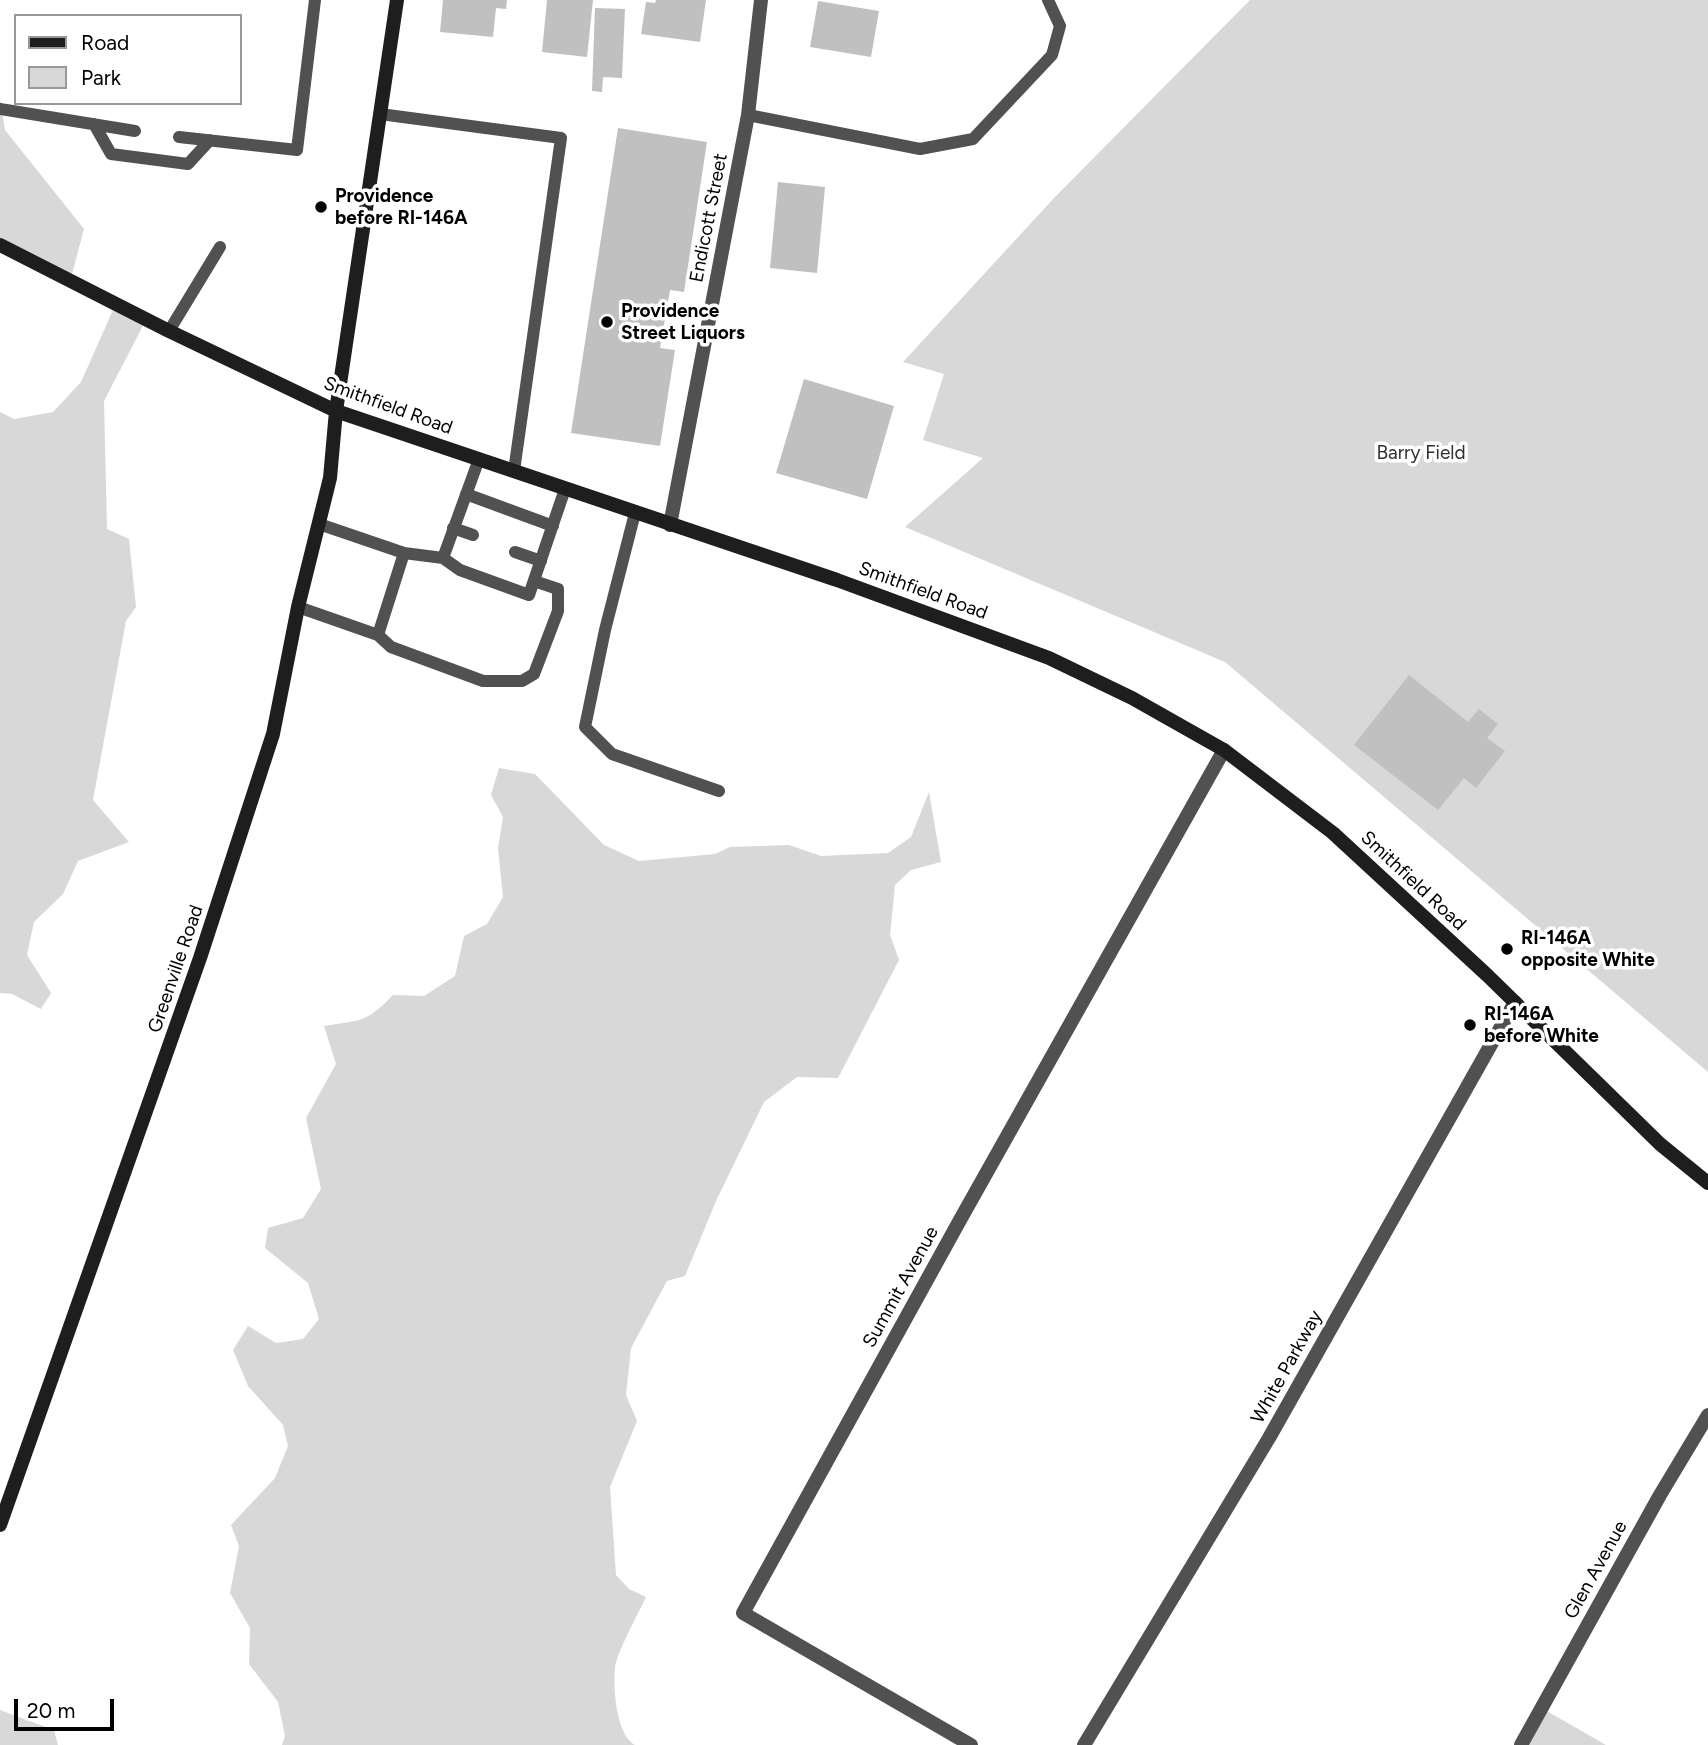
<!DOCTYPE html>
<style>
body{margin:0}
#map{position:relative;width:1708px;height:1745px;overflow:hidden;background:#fff;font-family:Figtree,sans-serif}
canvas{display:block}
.legend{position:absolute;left:14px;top:14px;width:228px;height:91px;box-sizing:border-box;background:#fff;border:2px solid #999;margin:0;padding:9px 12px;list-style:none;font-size:21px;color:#000}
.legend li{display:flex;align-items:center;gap:14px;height:35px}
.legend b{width:35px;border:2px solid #999}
.scale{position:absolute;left:14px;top:1699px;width:100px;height:32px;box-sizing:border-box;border:4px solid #000;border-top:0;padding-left:9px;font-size:21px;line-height:24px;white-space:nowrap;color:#000;-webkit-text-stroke:5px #fff;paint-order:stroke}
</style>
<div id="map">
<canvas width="1708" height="1745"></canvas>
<ul class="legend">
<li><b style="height:9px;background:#1e1e1e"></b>Road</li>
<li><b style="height:19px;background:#d8d8d8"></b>Park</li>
</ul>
<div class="scale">20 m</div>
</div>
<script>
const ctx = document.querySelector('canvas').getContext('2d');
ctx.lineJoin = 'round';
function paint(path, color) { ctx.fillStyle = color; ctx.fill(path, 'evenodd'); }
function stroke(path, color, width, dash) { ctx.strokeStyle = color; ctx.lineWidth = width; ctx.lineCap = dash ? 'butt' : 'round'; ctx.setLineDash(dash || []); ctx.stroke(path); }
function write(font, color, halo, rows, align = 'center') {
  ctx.font = font + ' Figtree,sans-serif'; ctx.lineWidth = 7; ctx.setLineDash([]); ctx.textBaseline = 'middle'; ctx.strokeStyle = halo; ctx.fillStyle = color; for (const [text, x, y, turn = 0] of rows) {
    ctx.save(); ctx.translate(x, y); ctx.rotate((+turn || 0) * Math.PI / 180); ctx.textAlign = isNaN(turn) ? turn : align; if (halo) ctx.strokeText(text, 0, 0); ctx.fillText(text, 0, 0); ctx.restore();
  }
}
paint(new Path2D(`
 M1250 0H1708V1072L1225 662 905 527 983 458 923 440 944 374 903 362 1054 198Z
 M0 98 5 130 84 229 72 274 0 239Z
 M117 301 148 316 104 401 107 529 129 539 136 607 126 621 93 800 129 842 78 861 63 894 34 922 27 955 51 993 41 1009 12 994 0 993V412L14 419 53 412 81 382Z
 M499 768 535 774 604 845 639 861 715 854 730 847 789 845 821 856 888 853 911 837 929 792 941 862 911 870 895 885 890 935 899 960 838 1078 797 1077 764 1102 716 1201 685 1276 667 1281 631 1348 626 1395 637 1421 610 1487 616 1575 629 1589 646 1597C639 1612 616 1654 615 1668 613 1688 616 1735 635 1745H282L285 1736 278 1702 249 1664 250 1628 230 1593 239 1546 231 1525 275 1478 288 1446 283 1425 248 1386 233 1350 248 1326 276 1343 303 1339 319 1319 308 1283 265 1248 268 1228 303 1218 321 1189 306 1118 336 1064 324 1026C361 1020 366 1023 393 995L424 996 455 976 464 936 487 924 503 897 498 848 503 817 491 795Z
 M0 1710 54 1730 58 1745H0Z
 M1545 1710 1606 1745H1519Z`), '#d8d8d8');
paint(new Path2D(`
 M443 0H507L506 9 496 8 493 37 440 32Z
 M547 0H593L587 57 542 52Z
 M656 0H706L700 42 641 34 646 2 655 3Z
 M818 1 879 11 871 57 810 47Z
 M595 8 625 9 622 78 603 77 602 92 592 91Z
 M618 128 707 142 684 292 670 290 660 348 675 350 660 446 571 433Z
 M778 182 825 187 817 273 770 268Z
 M804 379 894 406 867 499 776 473Z
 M1409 675 1468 722 1479 709 1498 724 1487 738 1505 751 1476 788 1464 778 1438 810 1354 745Z`), '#c0c0c0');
stroke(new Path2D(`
 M0 109 135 131
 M380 114 561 138 514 471
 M748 115 920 149 973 139 1052 55 1060 26 1048 0
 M94 124 111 154 188 164 210 140
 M179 137 297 150 315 0
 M169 331 220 247
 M466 494 553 526
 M635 513 605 630 585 727 612 754 719 791
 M319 524 404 553
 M453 528 473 535
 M515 552 541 561
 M443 558 460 570 529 595 565 489
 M298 607 378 635 404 553 443 558 479 459
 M378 635 391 647 483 681H522L534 674 558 611V589L534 581`), '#515151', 12);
stroke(new Path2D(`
 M670 525 748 115 761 0
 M971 1745 743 1613 960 1220 1224 750
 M1084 1745 1269 1438 1515 1002
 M1521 1745 1660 1495 1708 1415`), '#515151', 14);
stroke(new Path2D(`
 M0 245 169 331 336 411 837 580 1049 658 1132 698 1224 750 1333 833 1487 975 1660 1144 1708 1183
 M0 1525 200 958 273 734 298 607 330 478 336 411 397 0`), '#1e1e1e', 14);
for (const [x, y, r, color] of [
 [321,207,7,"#000"],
 [607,322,7,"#000"],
 [1507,949,7,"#000"],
 [1470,1025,7,"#000"]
]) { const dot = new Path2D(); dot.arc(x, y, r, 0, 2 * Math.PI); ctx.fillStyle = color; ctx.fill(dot); stroke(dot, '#fff', 2.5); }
write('bold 19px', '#000', '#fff', [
 ["Providence",335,196],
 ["before RI-146A",335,218],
 ["Providence",621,311],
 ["Street Liquors",621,333],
 ["RI-146A",1521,938],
 ["opposite White",1521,960],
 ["RI-146A",1484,1014],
 ["before White",1484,1036]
], 'left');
write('19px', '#000', '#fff', [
 ["Endicott Street",709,218,-79],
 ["Smithfield Road",388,406,20],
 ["Smithfield Road",923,591,20],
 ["Smithfield Road",1413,881,43],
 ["Greenville Road",176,969,-71],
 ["Summit Avenue",901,1287,-61],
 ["White Parkway",1287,1367,-61],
 ["Glen Avenue",1596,1570,-61]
]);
write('19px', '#2f2f2f', '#fff', [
 ["Barry Field",1421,453]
]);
</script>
